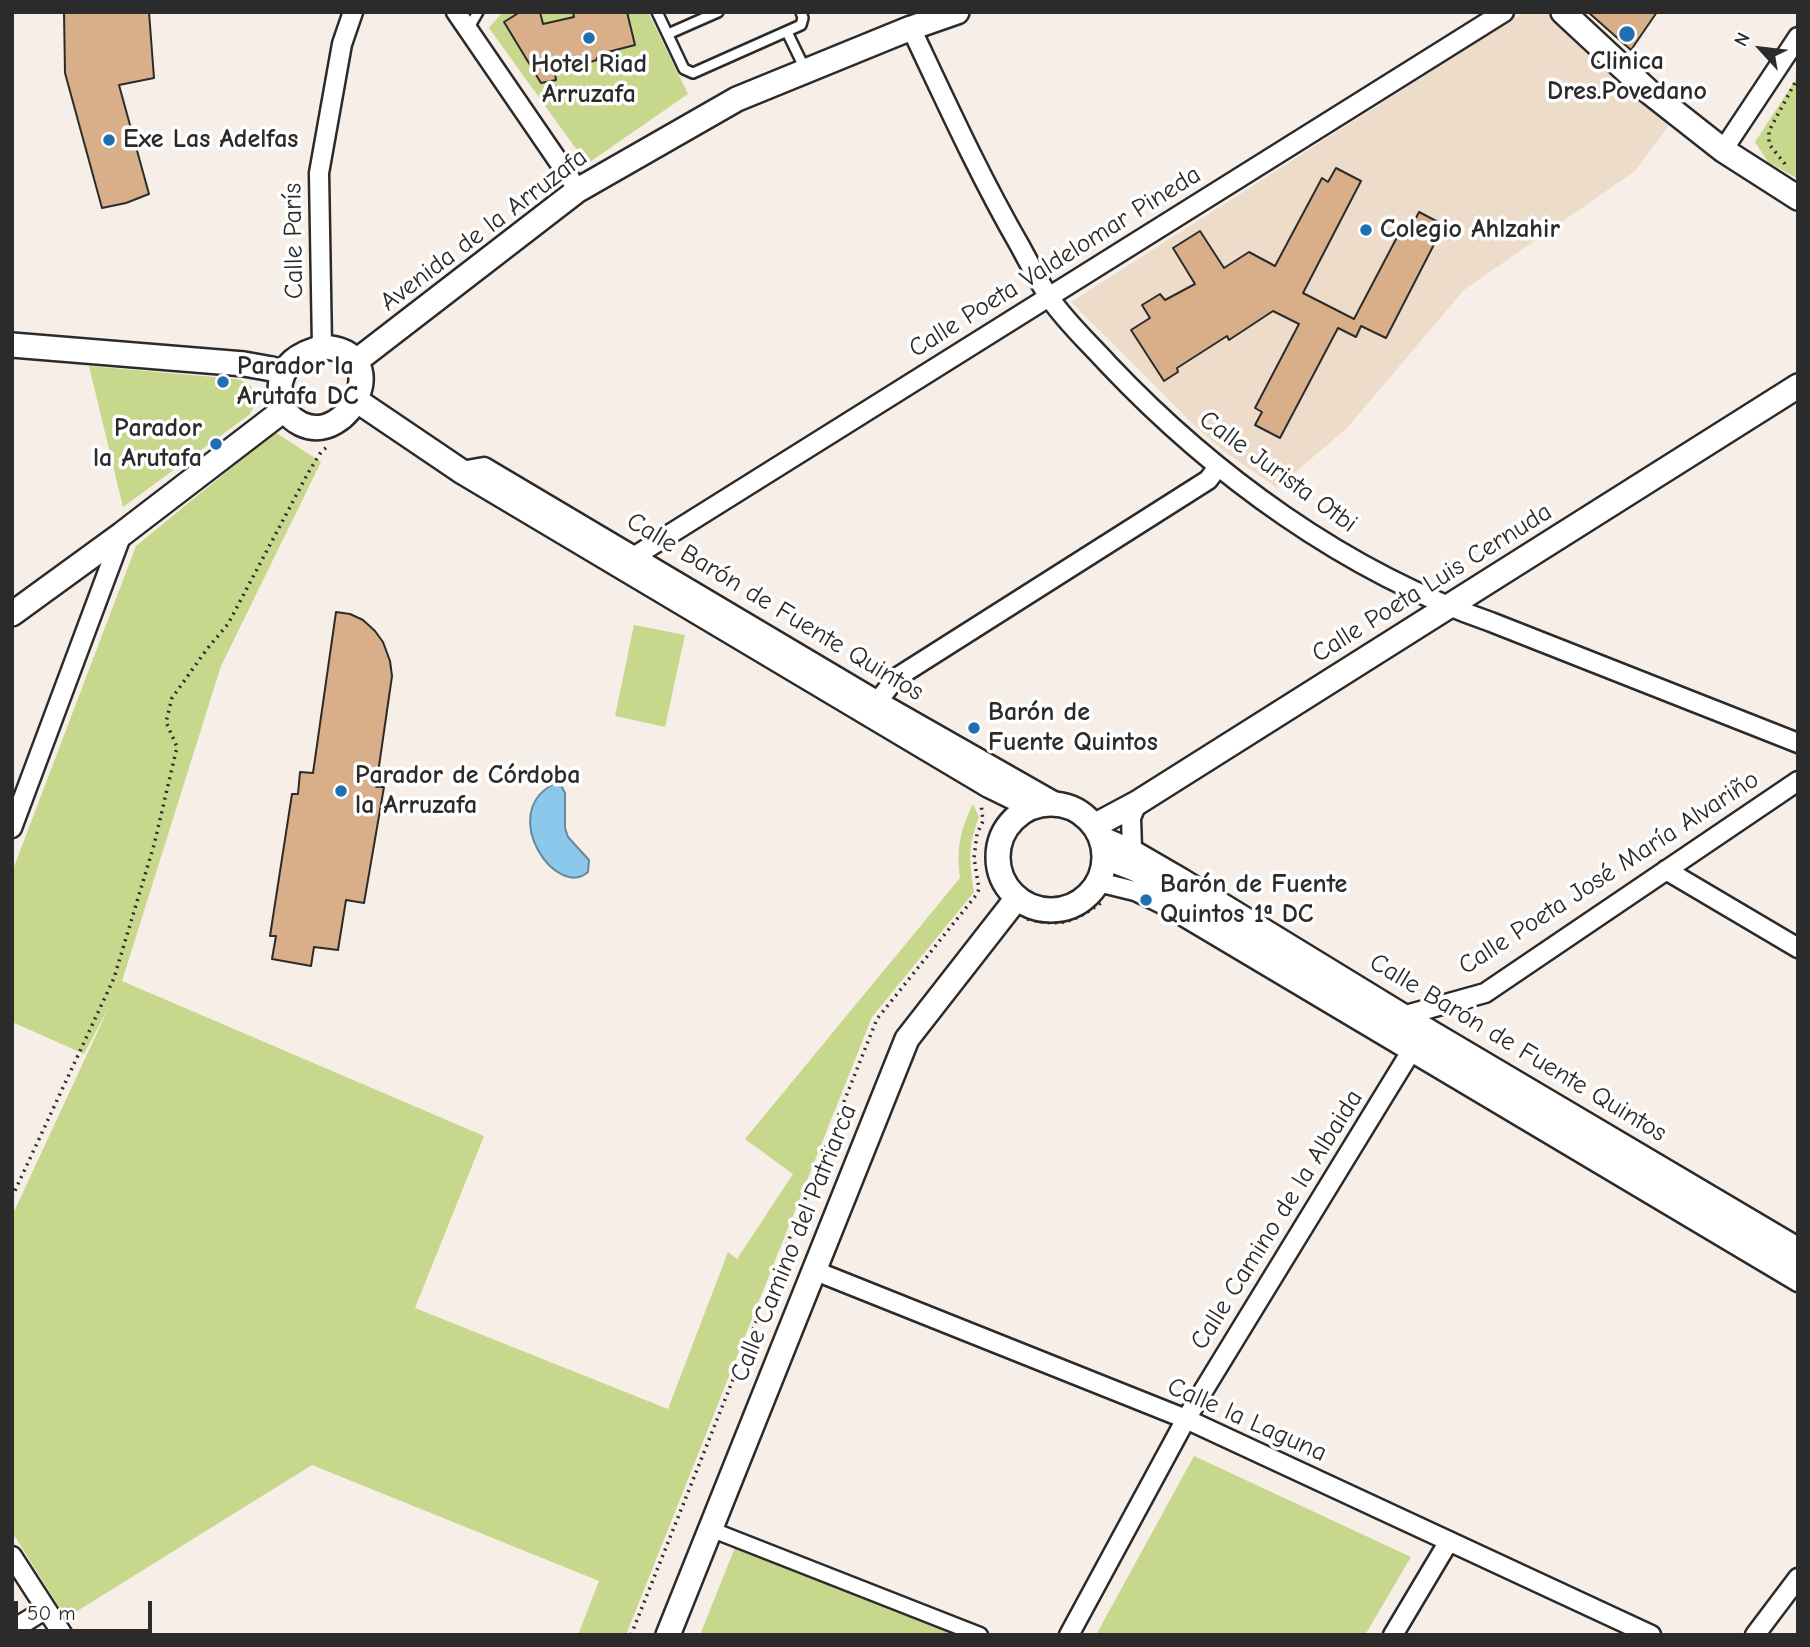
<!DOCTYPE html>
<meta charset="utf-8">
<style>
body{margin:0}
#map{position:relative;width:1810px;height:1647px;overflow:hidden;background:#f7efe7;font-family:"Comic Neue",sans-serif}
canvas{display:block}
.frame{position:absolute;inset:0;border:14px solid #2b2b2b;pointer-events:none}
.north{position:absolute;left:1726px;top:14px;width:70px;height:70px;-webkit-text-stroke:5px #fff;paint-order:stroke;rotate:297deg;font-size:19px;font-weight:700;line-height:28px;text-align:center;color:#2b2b2b}
.north::after{content:'';display:block;margin:auto;width:24px;height:32px;background:#2b2b2b;clip-path:polygon(50% 0,100% 100%,50% 72%,0 100%)}
.scale{position:absolute;left:14px;top:1601px;width:138px;height:32px;box-sizing:border-box;border:4px solid #2b2b2b;border-top:0;padding-left:9px;font-size:21px;line-height:24px;white-space:nowrap;color:#2b2b2b;-webkit-text-stroke:5px #fff;paint-order:stroke}
</style>
<div id="map">
<canvas width="1810" height="1647"></canvas>
<div class="frame"></div>
<div class="north">N</div>
<div class="scale">50 m</div>
</div>
<script>
const ctx = document.querySelector('canvas').getContext('2d');
ctx.lineJoin = 'round';
function paint(path, color) { ctx.fillStyle = color; ctx.fill(path, 'evenodd'); }
function stroke(path, color, width, dash) { ctx.strokeStyle = color; ctx.lineWidth = width; ctx.lineCap = dash ? 'butt' : 'round'; ctx.setLineDash(dash || []); ctx.stroke(path); }
function write(font, color, halo, rows, align = 'center') {
  ctx.font = font + ' "Comic Neue",sans-serif'; ctx.lineWidth = 7; ctx.setLineDash([]); ctx.textBaseline = 'middle'; ctx.strokeStyle = halo; ctx.fillStyle = color; for (const [text, x, y, turn = 0] of rows) {
    ctx.save(); ctx.translate(x, y); ctx.rotate((+turn || 0) * Math.PI / 180); ctx.textAlign = isNaN(turn) ? turn : align; if (halo) ctx.strokeText(text, 0, 0); ctx.fillText(text, 0, 0); ctx.restore();
  }
}
paint(new Path2D(`
 M1524 12H1546L1670 124 1635 171 1464 290 1347 428 1277 488 1224 451 1197 428 1071 302Z`), '#eedccb');
paint(new Path2D(`
 M503 12H648L688 94 587 164 489 28Z
 M1798 76V179L1768 162 1755 142Z
 M89 366 237 379C248 383 258 388 258 401L249 415 123 507Z
 M275 432 321 462 221 666 122 981 484 1136 415 1308 668 1409 728 1252 737 1259 793 1174 745 1139 960 878C956 850 960 829 973 804L979 817C968 845 969 862 974 892L872 1017 626 1635H578L599 1581 312 1465 66 1618 12 1532V1216L109 1007 84 1054 12 1022V872L136 546Z
 M634 625 685 635 665 727 615 716Z
 M1194 1456 1411 1557 1365 1635H1096Z
 M736 1545 965 1635H700Z`), '#c7d78b');
const water = new Path2D(`
 M553 782 560 783 565 793V828L568 837 589 860 588 872C557 900 498 815 552 785Z`);
paint(water, '#8cc8ec');
stroke(water, '#65899f', 2);
const building = new Path2D(`
 M64 12H149L154 78 119 85 149 194 126 203 102 208 65 73Z
 M520 12H540L543 24 574 17 573 12H627L635 45 604 53 605 56 597 58V60L582 64 581 59 554 66 556 80 541 83 504 22Z
 M1588 12H1657L1631 50Z
 M1336 168 1361 181 1303 293 1354 319 1405 222 1412 226 1419 212 1444 225 1386 338 1361 326 1356 337 1338 328 1280 438 1255 425 1262 412 1255 408 1299 324 1273 311 1229 340 1227 336 1177 368 1178 372 1164 381 1131 330 1150 318 1142 305 1160 294 1165 300 1195 284 1173 248 1200 231 1224 268 1249 252 1275 266 1322 178 1328 182Z
 M336 612 350 614 363 620 375 631 383 642 390 661 392 676 376 787H384L364 903 346 900 338 950 314 947 311 966 272 959 276 936H270L292 794H298L300 772 313 773Z`);
paint(building, '#d8af89');
stroke(building, '#2b2b2b', 2);
const service = new Path2D(`
 M657 12 684 69 693 73 801 25 803 18 801 12
 M468 29 478 12
 M787 32 806 71
 M668 34 718 12`);
const pedestrian = new Path2D(`
 M710 1529 980 1635`);
const minor = new Path2D(`
 M456 12 578 190
 M911 28C946 102 979 175 1020 246 1029 263 1038 280 1049 297 1065 321 1088 342 1108 364 1213 475 1346 572 1491 622L1798 743
 M1723 150 1798 37
 M322 347 319 173 342 44 353 12
 M461 471 484 467 878 701 1059 804
 M635 556 1504 12
 M878 701 896 678 1208 480 1218 467
 M12 828 122 534
 M1100 835 1132 849 1182 878 1406 1015 1798 1247
 M1132 849 1131 818 1137 803
 M1666 870 1798 948
 M1098 882 1135 891 1166 906 1798 1282
 M1406 1015 1485 993 1798 781
 M813 1270 1186 1419 1651 1635
 M12 1556 63 1635
 M12 1630 46 1609
 M1069 1635 1186 1419 1410 1053
 M1393 1635 1449 1541
 M1755 1635 1798 1578`);
const tertiary = new Path2D(`
 M1563 12 1648 91 1723 150 1798 198
 M12 345 244 364 272 369 283 374
 M322 347C397 350 349 447 301 424 276 412 273 379 293 361 301 354 311 351 322 347Z
 M355 362 578 190 737 99 911 28 957 12
 M356 400 461 471 990 786 1033 807
 M12 614 122 534 285 409
 M998 857a53 53 0 1 1 106 0a53 53 0 1 1-106 0Z
 M1094 826 1137 803 1798 386
 M1104 857 1137 870 1169 889 1798 1262
 M668 1635 907 1039 1017 898`);
stroke(service, '#2b2b2b', 14);
stroke(pedestrian, '#2b2b2b', 19);
stroke(minor, '#2b2b2b', 23);
stroke(tertiary, '#2b2b2b', 28);
stroke(new Path2D(`
 M1785 164 1769 144V131L1798 77
 M1027 919C1065 928 1074 921 1104 901
 M12 1197 114 978 154 845 177 747 166 722 172 698 207 649 228 624 308 473 321 452 327 447
 M631 1635 877 1019 977 894 979 889 974 858 977 834 983 821 981 803`), '#2b2b2b', 3.5, [2, 5]);
stroke(service, '#fff', 9);
stroke(pedestrian, '#fff', 14);
stroke(minor, '#fff', 18);
stroke(tertiary, '#fff', 23);
for (const [x, y, r, color] of [
 [1627,34,9,"#1f6fb2"],
 [589,38,7,"#1f6fb2"],
 [109,140,7,"#1f6fb2"],
 [1366,230,7,"#1f6fb2"],
 [223,382,7,"#1f6fb2"],
 [216,444,7,"#1f6fb2"],
 [974,728,7,"#1f6fb2"],
 [341,791,7,"#1f6fb2"],
 [1146,900,7,"#1f6fb2"]
]) { const dot = new Path2D(); dot.arc(x, y, r, 0, 2 * Math.PI); ctx.fillStyle = color; ctx.fill(dot); stroke(dot, '#fff', 2.5); }
write('bold 26px', '#2b2b2b', '#fff', [
 ["Clinica",1627,62,"center"],
 ["Dres.Povedano",1627,92,"center"],
 ["Hotel Riad",589,65,"center"],
 ["Arruzafa",589,95,"center"],
 ["Exe Las Adelfas",123,140],
 ["Colegio Ahlzahir",1380,230],
 ["Parador la",237,367],
 ["Arutafa DC",237,397],
 ["Parador",202,429,"right"],
 ["la Arutafa",202,459,"right"],
 ["Barón de",988,713],
 ["Fuente Quintos",988,743],
 ["Parador de Córdoba",355,776],
 ["la Arruzafa",355,806],
 ["Barón de Fuente",1160,885],
 ["Quintos 1ª DC",1160,915]
], 'left');
write('26px', '#2b2b2b', '#fff', [
 ["Avenida de la Arruzafa",484,230,-37],
 ["Calle París",294,241,-91],
 ["Calle Poeta Valdelomar Pineda",1055,262,-32],
 ["Calle Jurista Otbi",1278,472,36],
 ["Calle Poeta Luis Cernuda",1432,583,-32],
 ["Calle Barón de Fuente Quintos",775,607,31],
 ["Calle Poeta José María Alvariño",1609,873,-33],
 ["Calle Barón de Fuente Quintos",1518,1048,31],
 ["Calle Camino de la Albaida",1277,1220,-58],
 ["Calle Camino del Patriarca",794,1243,-68],
 ["Calle la Laguna",1247,1420,24]
]);
</script>
